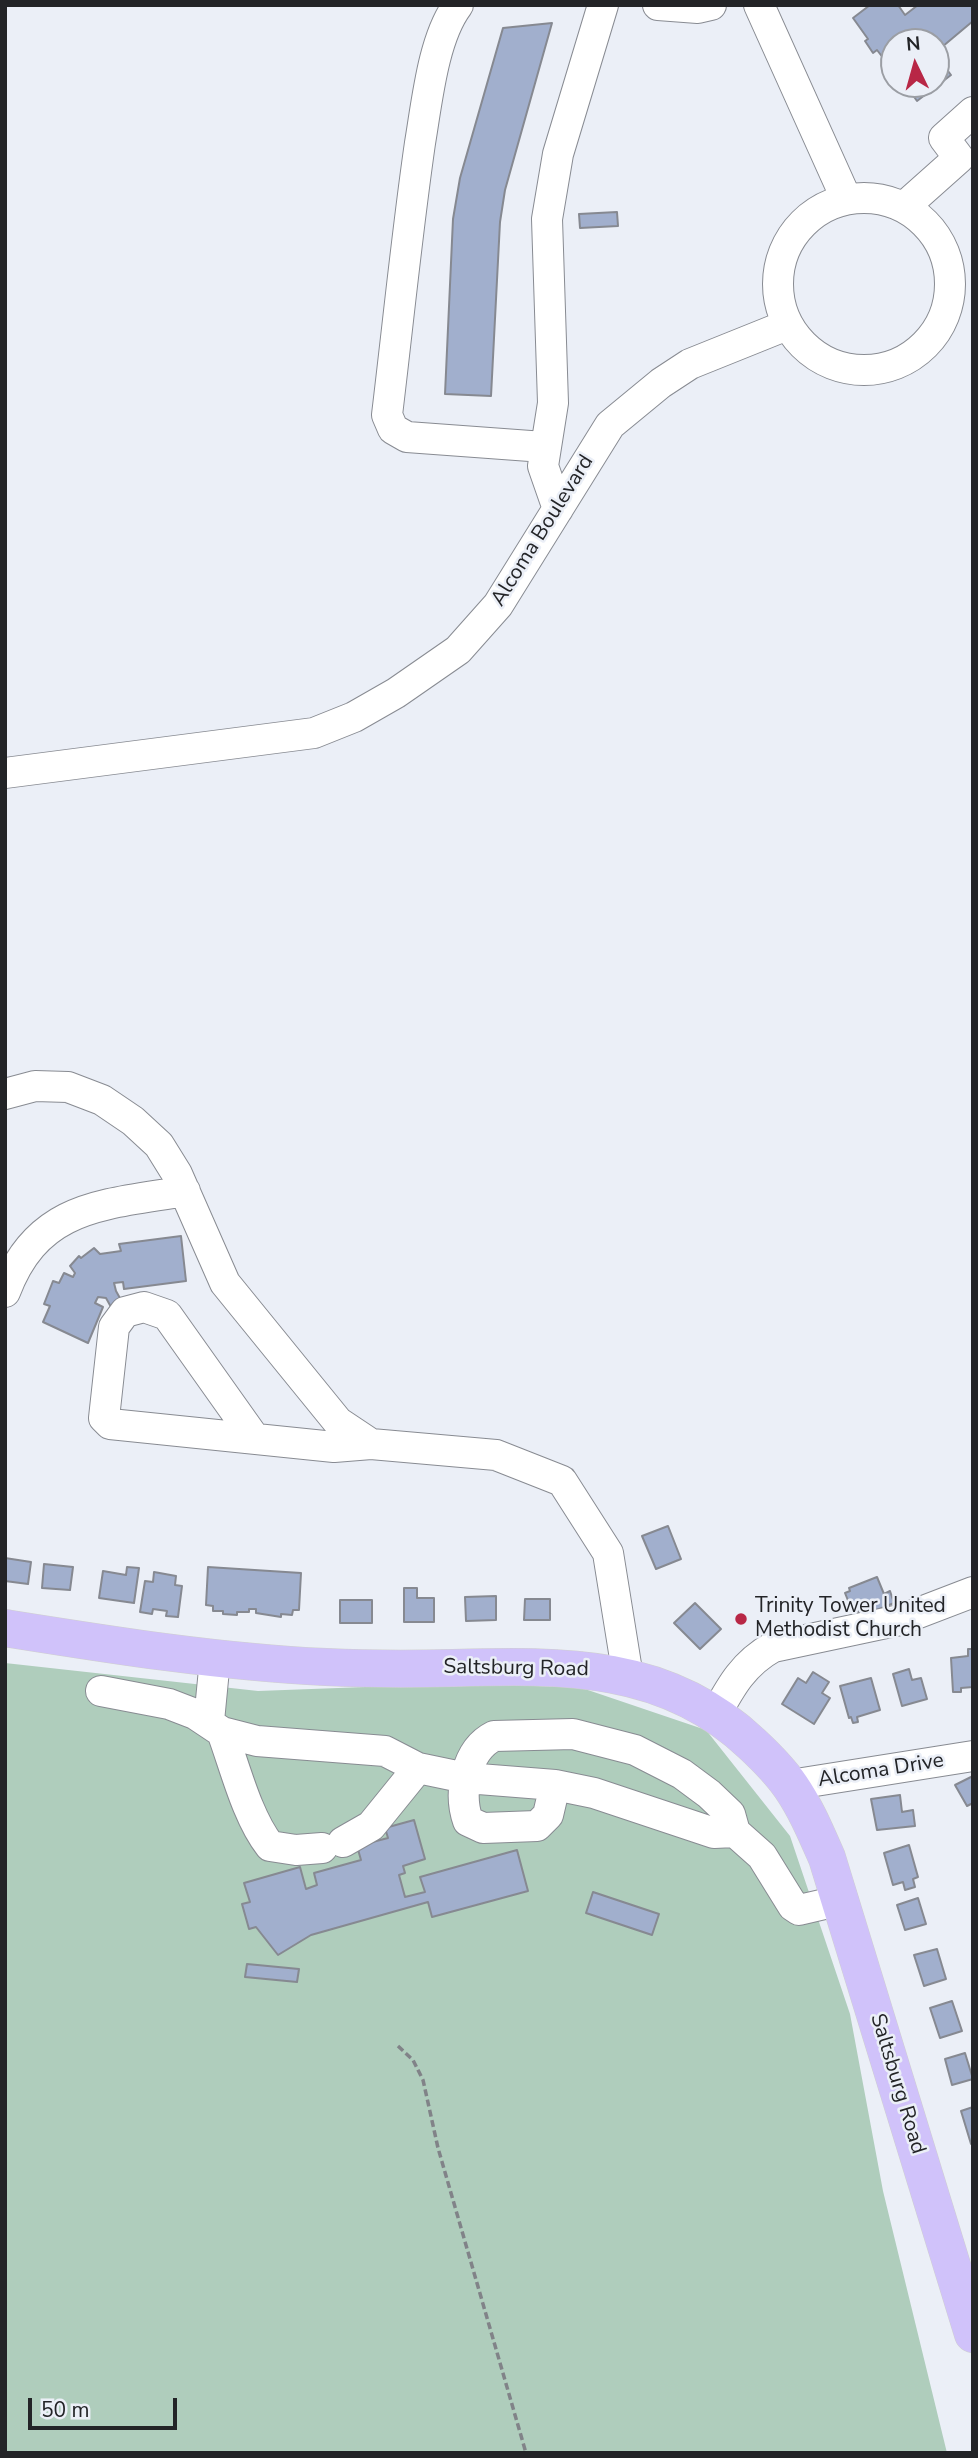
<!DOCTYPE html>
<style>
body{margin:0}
#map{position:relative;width:978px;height:2458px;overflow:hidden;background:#ebeff7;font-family:"Nunito Sans",sans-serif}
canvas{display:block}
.frame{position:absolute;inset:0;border:7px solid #232427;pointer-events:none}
.north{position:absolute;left:880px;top:28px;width:70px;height:70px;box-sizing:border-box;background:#ebeff7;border:2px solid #9b9ea4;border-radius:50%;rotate:355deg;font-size:19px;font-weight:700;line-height:28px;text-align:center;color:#232427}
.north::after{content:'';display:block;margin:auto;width:24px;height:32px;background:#b82746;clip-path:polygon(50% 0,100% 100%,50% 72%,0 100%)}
.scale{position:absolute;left:28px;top:2398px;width:149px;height:32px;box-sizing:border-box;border:4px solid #232427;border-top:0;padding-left:9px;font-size:21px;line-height:24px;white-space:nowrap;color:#232427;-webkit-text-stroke:5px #ebeff7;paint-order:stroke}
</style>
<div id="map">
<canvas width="978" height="2458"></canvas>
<div class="frame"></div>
<div class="north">N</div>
<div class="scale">50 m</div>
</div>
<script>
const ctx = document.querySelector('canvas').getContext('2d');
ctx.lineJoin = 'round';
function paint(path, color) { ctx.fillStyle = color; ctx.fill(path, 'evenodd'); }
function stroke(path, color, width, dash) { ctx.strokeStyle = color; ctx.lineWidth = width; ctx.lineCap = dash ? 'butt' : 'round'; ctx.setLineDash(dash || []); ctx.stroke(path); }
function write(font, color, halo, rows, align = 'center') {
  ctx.font = font + ' "Nunito Sans",sans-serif'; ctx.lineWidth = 5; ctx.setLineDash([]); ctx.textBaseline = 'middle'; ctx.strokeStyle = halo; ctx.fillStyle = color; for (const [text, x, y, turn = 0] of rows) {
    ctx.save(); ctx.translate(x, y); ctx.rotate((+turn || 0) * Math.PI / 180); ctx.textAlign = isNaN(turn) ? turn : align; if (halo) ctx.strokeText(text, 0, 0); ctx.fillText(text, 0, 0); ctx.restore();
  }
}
paint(new Path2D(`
 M5 1663 258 1691 445 1684 579 1687 706 1730 790 1836 850 2014 883 2191 947 2453H5Z`), '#afcdbc');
const building = new Path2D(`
 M870 5H898L905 15 918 5H973V21L936 52V42H894V72L877 50 873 53 865 41 868 39 853 18Z
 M552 23 505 190 500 222 491 396 445 394 453 219 460 178 503 28Z
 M936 55 951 75 917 101 905 84H936Z
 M617 212 618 226 580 228 579 214Z
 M181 1236 186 1281 124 1289 123 1282 114 1283 116 1291 121 1300 111 1307 106 1298 98 1297 95 1303 103 1307 88 1343 43 1322 50 1306 44 1304 53 1281 59 1283 64 1273 73 1277 75 1273 70 1266 79 1256 81 1258 94 1248 100 1254 121 1251 119 1244Z
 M668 1526 681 1559 656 1569 642 1536Z
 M5 1558 31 1562 28 1584 5 1581Z
 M44 1564 73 1567 70 1590 42 1588Z
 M127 1567 139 1568 134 1603 99 1598 103 1571 126 1575Z
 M208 1567 301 1573 299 1610H293L292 1615 281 1614V1617L256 1613V1609H249V1612H237V1615L223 1614V1611H213V1606L206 1605Z
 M154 1572 176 1576 175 1585 182 1586 178 1617 166 1616 167 1611 153 1609 152 1614 140 1612 145 1581 153 1582Z
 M877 1577 884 1594 890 1591 894 1603 860 1617 858 1611 853 1613 845 1593 850 1591 849 1588Z
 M404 1588H417V1598H434V1622H404Z
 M496 1596V1620L466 1621 465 1597Z
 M525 1599H550V1620H524Z
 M340 1600H372V1623H340Z
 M695 1603 721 1629 700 1649 674 1623Z
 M968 1649H973V1687L961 1688V1692H953L951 1658 968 1656Z
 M909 1669 912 1680 921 1678 927 1699 902 1706 893 1674Z
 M813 1672 829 1682 822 1693 830 1698 814 1724 782 1704 798 1678 806 1683Z
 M871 1678 880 1710 857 1717 858 1722 853 1723 851 1717 849 1718 840 1686Z
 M973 1776V1803L967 1806 955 1785Z
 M900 1795 902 1812 913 1810 915 1826 877 1830 871 1799Z
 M414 1820 425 1859 403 1866 405 1873 399 1875 405 1897 425 1892 420 1877 517 1850 528 1891 432 1917 428 1902 311 1935 278 1955 256 1927 249 1929 242 1904 250 1902 244 1883 300 1867 306 1889 317 1885 314 1873 361 1860 357 1846 388 1838 385 1828Z
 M909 1845 918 1877 913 1879 915 1887 905 1890 903 1882 893 1885 884 1853Z
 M593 1892 659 1914 652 1935 586 1913Z
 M918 1898 926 1924 905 1930 897 1905Z
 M937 1949 946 1979 924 1986 914 1955Z
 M247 1964 299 1969 297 1982 245 1977Z
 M952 2001 962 2031 940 2038 930 2008Z
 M965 2053 973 2079 952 2085 945 2059Z
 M973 2107V2144H971L961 2111Z`);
paint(building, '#a1afcd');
stroke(building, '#868991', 2);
const minor = new Path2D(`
 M458 5C433 38 427 102 420 143 407 233 398 324 387 415L393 429 407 437 544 447
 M658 5 698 8 711 5
 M759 5 845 196
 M778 284a86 86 0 1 1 172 0a86 86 0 1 1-172 0Z
 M904 207 959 158 944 138 973 112
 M558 509 543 466 553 403 547 219 558 154 603 5
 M5 773 314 733 354 717 396 693 458 650 498 605 610 425 661 383 690 364 787 325
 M5 1094 35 1086 68 1087 102 1100 133 1121 159 1145 177 1174 225 1283 338 1422 371 1444
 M5 1292C38 1204 104 1205 185 1191
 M255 1439 167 1315 144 1307 125 1312 114 1327 104 1418 110 1424 334 1447 371 1444 496 1455 562 1481 608 1553 628 1677
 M101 1691 169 1704 195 1714 222 1732 257 1741 385 1751 418 1768 466 1778 555 1785 548 1815 537 1826 483 1828 468 1821C458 1793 466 1750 494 1736L573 1734 635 1750 682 1774 709 1794 730 1814 735 1832 714 1833 594 1793 555 1785
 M716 1714C731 1686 744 1663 773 1647L900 1620 973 1592
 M209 1721 215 1659
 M222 1732C235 1767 247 1817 270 1846L296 1850 322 1848
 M790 1785 973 1756
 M735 1832 762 1856 793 1906 799 1910 842 1900
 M343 1842 371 1826 418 1768`);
const major = new Path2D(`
 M5 1628C112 1645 218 1662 326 1667 368 1669 411 1669 453 1668 563 1665 667 1663 752 1744 766 1757 780 1771 791 1787 806 1809 816 1833 827 1858L973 2334`);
stroke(minor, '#888b92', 32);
stroke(major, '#cfcfcf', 38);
stroke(new Path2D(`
 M398 2046 413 2060 423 2080 438 2148 526 2453`), '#818388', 3.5, [7, 3.5]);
stroke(minor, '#fff', 30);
stroke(major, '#d0c2fa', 37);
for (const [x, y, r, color] of [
 [741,1619,7,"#b82746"]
]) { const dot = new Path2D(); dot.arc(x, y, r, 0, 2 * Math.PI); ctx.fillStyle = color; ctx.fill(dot); stroke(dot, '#ebeff7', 2.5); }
write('21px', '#232427', '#ebeff7', [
 ["Alcoma Boulevard",543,531,-58],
 ["Saltsburg Road",516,1669,1],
 ["Alcoma Drive",881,1771,-9],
 ["Saltsburg Road",897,2084,73]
]);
write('21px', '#232427', '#ebeff7', [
 ["Trinity Tower United",755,1607],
 ["Methodist Church",755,1631]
], 'left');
</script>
